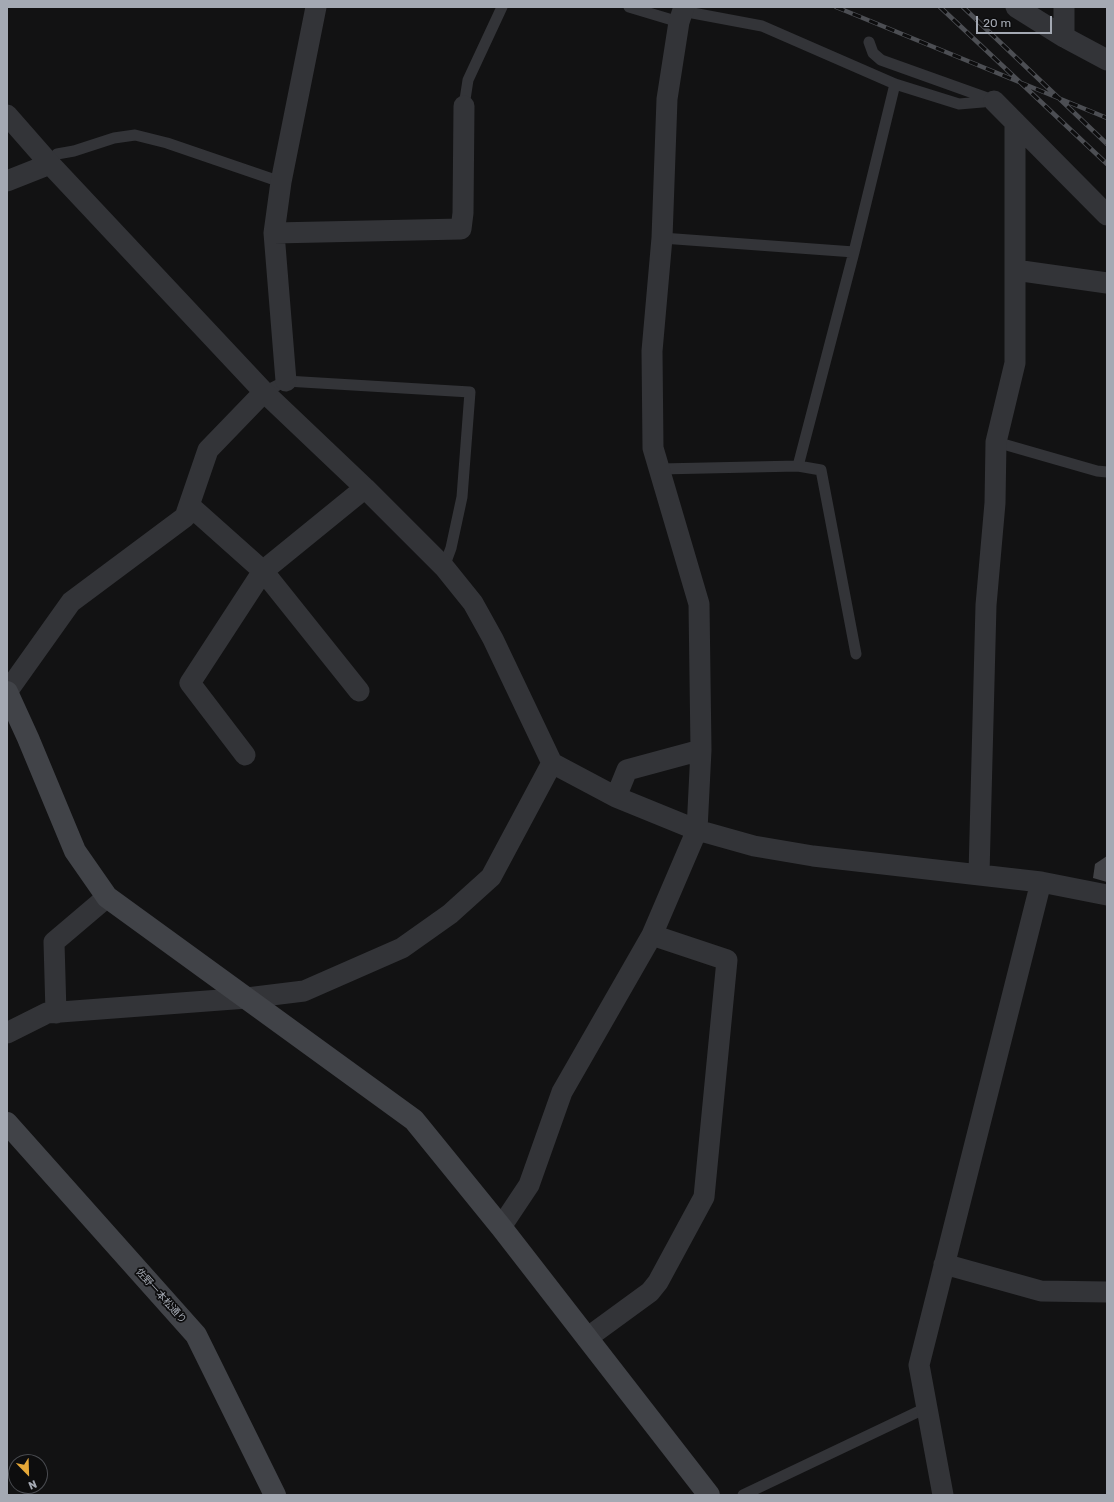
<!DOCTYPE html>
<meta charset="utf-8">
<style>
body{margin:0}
#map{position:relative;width:1114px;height:1502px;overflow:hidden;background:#121213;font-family:Rubik,sans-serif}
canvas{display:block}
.frame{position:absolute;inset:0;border:8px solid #a4a9b3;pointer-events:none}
.north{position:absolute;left:8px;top:1454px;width:40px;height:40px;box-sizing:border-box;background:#0d0d0e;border:1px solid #494b50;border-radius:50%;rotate:157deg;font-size:11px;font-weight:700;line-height:16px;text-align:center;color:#a4a9b3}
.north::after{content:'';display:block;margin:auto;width:14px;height:18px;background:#e6a838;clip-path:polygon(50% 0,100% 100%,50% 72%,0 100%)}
.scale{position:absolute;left:976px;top:16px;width:76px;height:18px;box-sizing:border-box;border:2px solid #a4a9b3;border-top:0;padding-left:5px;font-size:12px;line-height:14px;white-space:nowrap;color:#a4a9b3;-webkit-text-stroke:3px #0d0d0e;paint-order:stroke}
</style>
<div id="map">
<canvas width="1114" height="1502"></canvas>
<div class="frame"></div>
<div class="north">N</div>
<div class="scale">20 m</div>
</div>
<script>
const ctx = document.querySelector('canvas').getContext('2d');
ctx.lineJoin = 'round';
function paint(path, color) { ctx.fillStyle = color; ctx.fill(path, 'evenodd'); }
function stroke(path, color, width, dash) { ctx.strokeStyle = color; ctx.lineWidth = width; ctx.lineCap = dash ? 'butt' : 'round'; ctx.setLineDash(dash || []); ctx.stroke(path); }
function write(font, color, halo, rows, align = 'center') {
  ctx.font = font + ' Rubik,"Noto Sans JP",sans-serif'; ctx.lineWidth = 3.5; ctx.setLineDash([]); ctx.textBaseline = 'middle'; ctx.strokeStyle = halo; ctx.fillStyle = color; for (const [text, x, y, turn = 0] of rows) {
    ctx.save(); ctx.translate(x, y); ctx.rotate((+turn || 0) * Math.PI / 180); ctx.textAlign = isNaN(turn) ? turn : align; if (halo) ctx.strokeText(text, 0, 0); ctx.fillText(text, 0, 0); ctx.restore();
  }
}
paint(new Path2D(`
 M1107 856V882L1093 878 1095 864Z`), '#414246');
stroke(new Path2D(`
 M629 7 679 22
 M682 11 762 26 895 84 959 104 994 101
 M869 42 873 53 881 60 990 99
 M464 106 468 80 502 7
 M50 164 57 154 74 151 114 138 135 135 167 143 281 182
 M662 238 854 252
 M264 392 286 381 470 392 462 497 451 548 444 567
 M996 442 1097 471 1107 472
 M798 466 854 252 895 84
 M660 469 798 466 821 470 856 654
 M743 1495 928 1407`), '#333438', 11);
stroke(new Path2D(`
 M1016 7 1064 37 1107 60
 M1064 37V7
 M994 101 1107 215
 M7 115 50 164 264 392 365 488 444 567 473 603 493 639 552 763 616 797 697 830 754 846 813 856 1041 882 1107 895
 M7 181 50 164
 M274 233 461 229 463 213 464 106
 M1015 270 1107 283
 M286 381 274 233 281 182 316 7
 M189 505 263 571 359 691
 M7 692 71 602 185 517 208 450 264 392
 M245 755 190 683 263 571 365 488
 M616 797 627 770 701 750
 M979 874 986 605 995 503 996 442 1015 363V123
 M56 1013 54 942 107 897
 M7 1033 47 1013 247 998 304 991 402 948 450 914 491 877 552 763
 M501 1227 529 1185 562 1092 652 935 697 830 701 750 699 604 653 448 652 351 662 238 667 99 679 22 684 7
 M944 1264 1041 1291 1107 1292
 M587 1338 650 1292 658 1282 704 1197 727 960 652 935
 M943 1495 919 1365 1041 882`), '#333438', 21);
stroke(new Path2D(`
 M7 692 28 738 75 851 107 897 414 1120 501 1227 709 1495
 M7 1123 196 1335 275 1495`), '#414348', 22);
const rail = new Path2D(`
 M836 7 1107 118
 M940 7 1107 164
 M963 7 1107 144`);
stroke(rail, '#4c4e53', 4.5);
stroke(rail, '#0d0d0e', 3, [9]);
write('10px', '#a4a9b3', '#0d0d0e', [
 ["佐野一本松通り",161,1296,48]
]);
</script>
